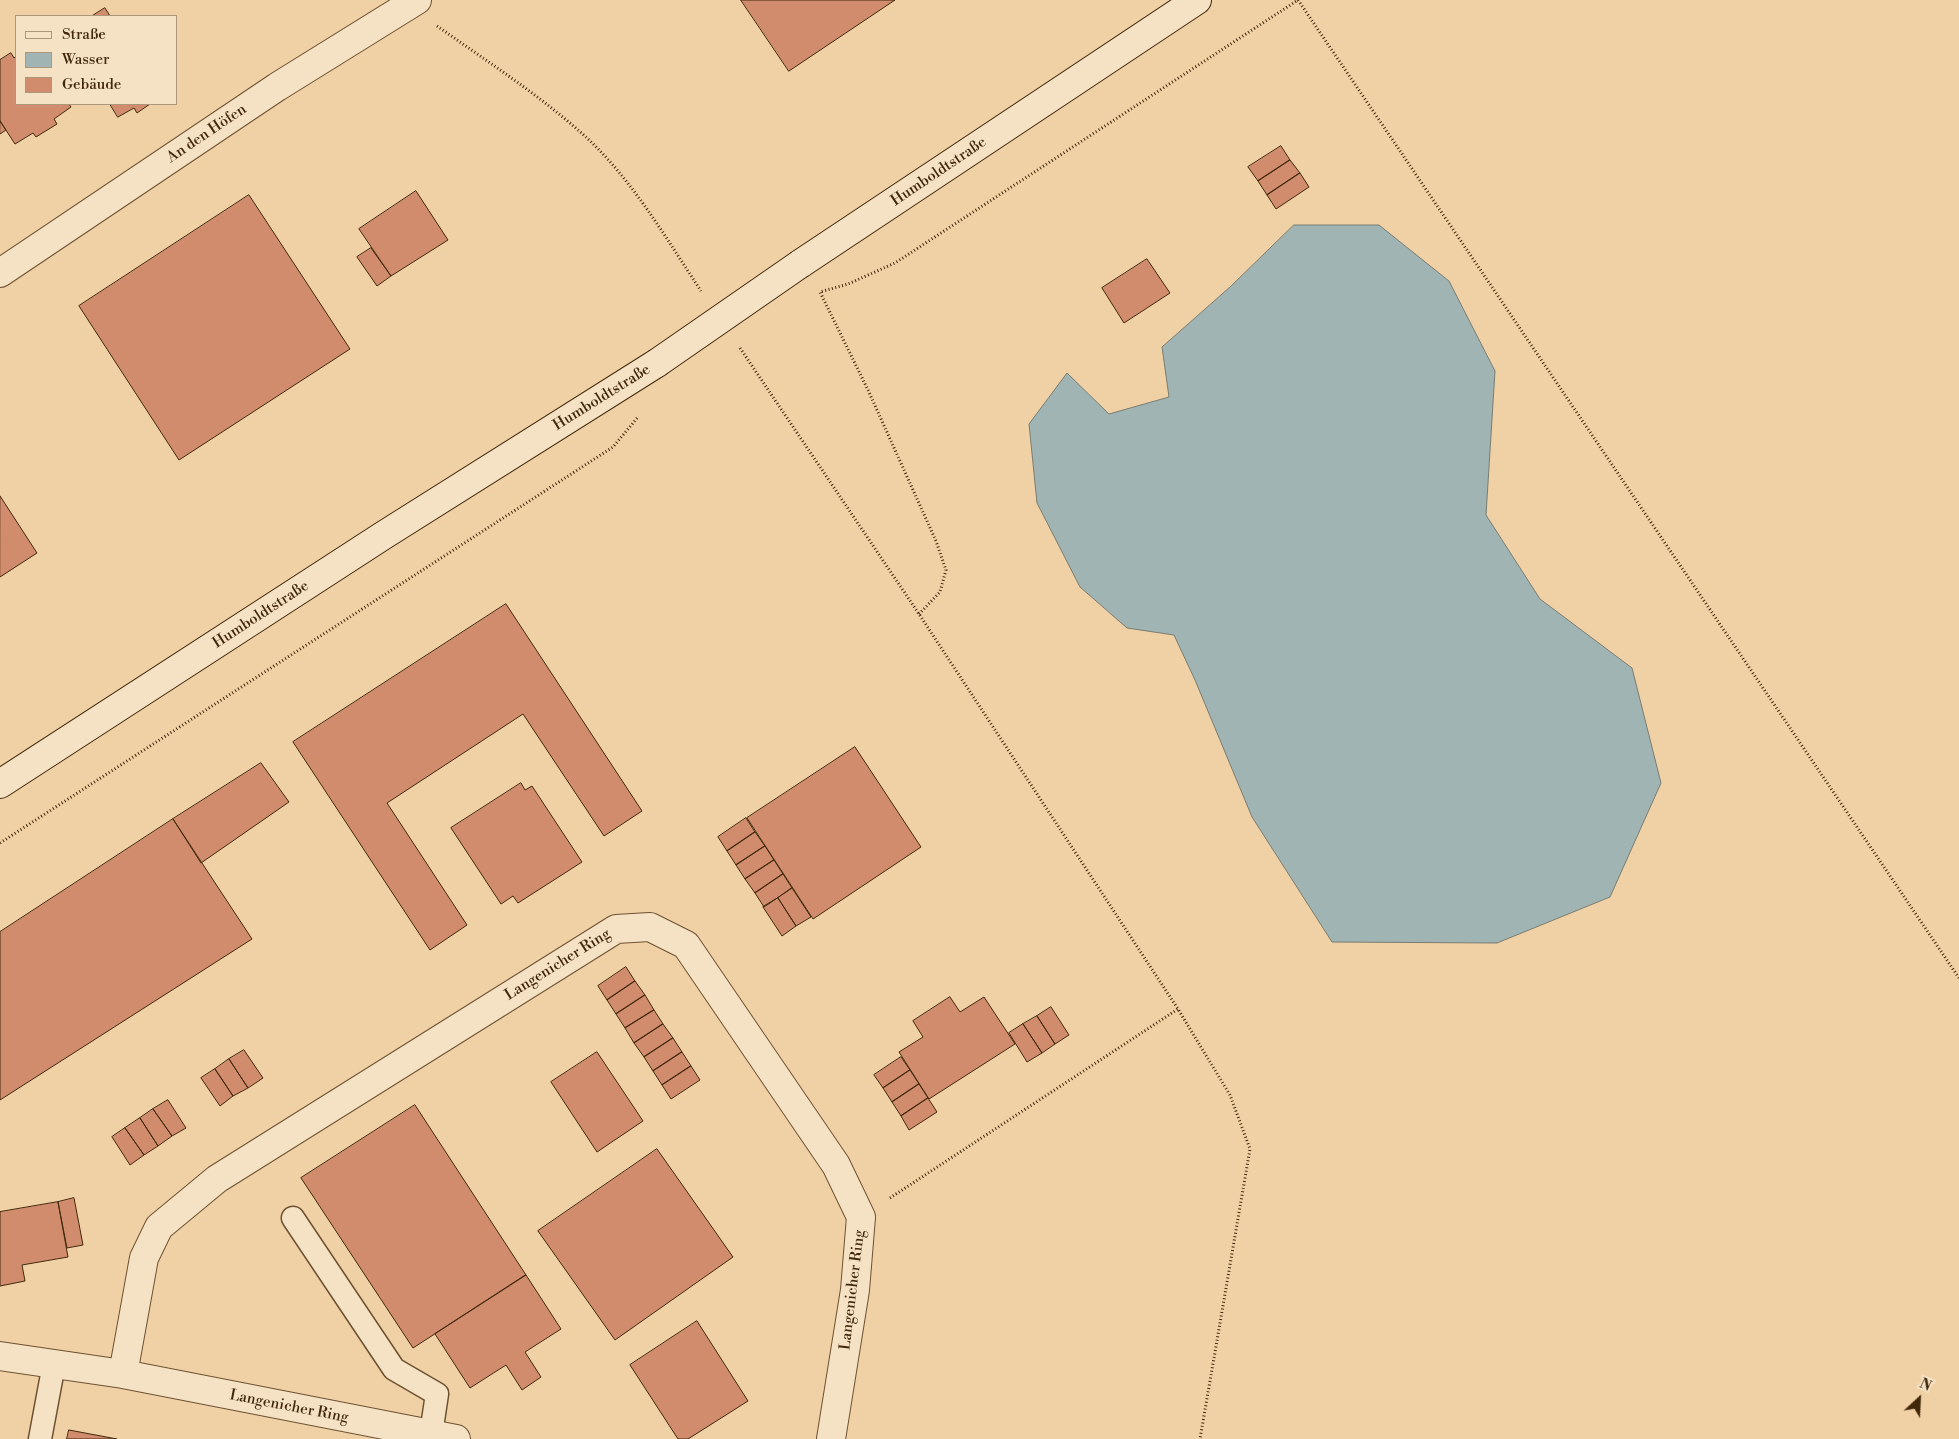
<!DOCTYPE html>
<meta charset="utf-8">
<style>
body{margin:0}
#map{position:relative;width:1959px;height:1439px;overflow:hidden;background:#f0d1a5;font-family:"Libre Bodoni",serif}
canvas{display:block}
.legend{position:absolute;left:15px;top:15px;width:162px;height:90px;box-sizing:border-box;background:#f5e1c4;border:1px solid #ad977a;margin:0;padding:6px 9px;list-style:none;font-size:15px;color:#41280b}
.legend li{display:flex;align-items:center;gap:10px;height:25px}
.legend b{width:25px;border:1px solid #ad977a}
.north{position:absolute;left:1894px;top:1374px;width:50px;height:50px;-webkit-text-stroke:4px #f5e1c4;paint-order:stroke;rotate:25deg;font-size:14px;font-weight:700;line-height:20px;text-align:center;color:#41280b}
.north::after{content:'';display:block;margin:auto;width:18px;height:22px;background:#41280b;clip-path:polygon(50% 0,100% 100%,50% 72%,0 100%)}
</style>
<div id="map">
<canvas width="1959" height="1439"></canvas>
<ul class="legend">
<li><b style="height:6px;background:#f5e1c4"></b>Straße</li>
<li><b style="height:14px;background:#a0b4b3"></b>Wasser</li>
<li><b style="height:14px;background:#d18b6d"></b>Gebäude</li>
</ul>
<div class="north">N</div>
</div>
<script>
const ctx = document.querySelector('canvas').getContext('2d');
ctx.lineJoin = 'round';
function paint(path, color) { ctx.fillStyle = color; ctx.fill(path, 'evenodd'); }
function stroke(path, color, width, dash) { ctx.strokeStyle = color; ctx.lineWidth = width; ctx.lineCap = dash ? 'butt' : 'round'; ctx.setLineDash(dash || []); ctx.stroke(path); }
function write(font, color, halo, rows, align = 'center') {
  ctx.font = font + ' "Libre Bodoni",serif'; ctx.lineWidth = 4; ctx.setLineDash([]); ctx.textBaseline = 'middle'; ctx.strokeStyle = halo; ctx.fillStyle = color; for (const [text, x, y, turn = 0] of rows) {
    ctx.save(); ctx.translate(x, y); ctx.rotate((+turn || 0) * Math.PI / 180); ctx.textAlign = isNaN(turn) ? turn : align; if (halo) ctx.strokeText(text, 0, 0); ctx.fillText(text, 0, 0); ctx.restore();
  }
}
const water = new Path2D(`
 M1294 225H1379L1449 281 1495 371 1486 515 1540 599 1632 668 1661 783 1610 897 1497 943 1332 942 1252 817 1195 680 1174 635 1127 628 1080 587 1037 503 1029 424 1067 373 1109 414 1169 397 1162 347 1230 287Z`);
paint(water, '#a0b4b3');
stroke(water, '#7a7c70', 1);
const building = new Path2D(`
 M741 0H895L789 71Z
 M105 8 110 16H92Z
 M11 53 14 58 16 56V104H69L71 107 54 119 57 124 36 137 33 133 15 144 0 121V60Z
 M110 104H150L137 113 134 108 118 117Z
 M0 121 6 130 0 134Z
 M1281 146 1290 160 1258 181 1248 167Z
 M1290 160 1300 173 1267 195 1258 181Z
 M1300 173 1309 187 1276 209 1267 195Z
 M416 191 448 240 391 276 359 229Z
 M249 195 350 349 179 460 79 306Z
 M371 248 391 276 377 286 357 257Z
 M1147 259 1170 293 1124 323 1102 288Z
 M0 496 37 553 0 577Z
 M506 604 642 811 604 836 523 714 387 803 467 925 430 950 293 742Z
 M855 747 921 847 813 919 747 818Z
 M261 763 289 802 201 863 173 819Z
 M521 783 525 790 532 786 582 862 518 903 513 896 501 904 451 828Z
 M746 818 755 832 727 851 718 837Z
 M173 819 252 939 0 1100V932Z
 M755 832 765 846 736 865 727 851Z
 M765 846 774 860 745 879 736 865Z
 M774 860 783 874 755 893 745 879Z
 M783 874 792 888 764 907 755 893Z
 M792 888 811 917 796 926 778 898Z
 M778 898 796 926 782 936 763 907Z
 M626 967 635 981 607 1000 598 986Z
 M635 981 645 995 616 1014 607 1000Z
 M645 995 654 1010 625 1028 616 1014Z
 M950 997 960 1012 984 997 1015 1044 929 1099 899 1052 923 1037 913 1021Z
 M1051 1007 1069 1035 1055 1044 1037 1016Z
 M654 1010 663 1024 634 1043 625 1028Z
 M1037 1016 1055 1044 1042 1053 1023 1024Z
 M663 1024 673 1038 644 1057 634 1043Z
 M1023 1024 1042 1053 1027 1062 1009 1033Z
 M673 1038 682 1052 653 1071 644 1057Z
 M244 1050 263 1078 248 1088 229 1059Z
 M597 1052 643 1121 597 1152 551 1082Z
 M682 1052 691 1066 662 1085 653 1071Z
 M901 1057 910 1070 883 1088 874 1075Z
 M229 1059 248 1088 233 1096 215 1069Z
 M691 1066 700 1080 671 1099 662 1085Z
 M215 1069 233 1096 220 1106 201 1078Z
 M910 1070 919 1084 892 1102 883 1088Z
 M919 1084 928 1098 901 1116 892 1102Z
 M928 1098 937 1112 909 1130 901 1116Z
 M168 1100 186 1128 172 1136 153 1109Z
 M415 1105 526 1275 413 1348 301 1178Z
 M153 1109 172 1136 158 1146 140 1118Z
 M140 1118 158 1146 144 1155 125 1128Z
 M125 1128 144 1155 130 1165 112 1137Z
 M657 1149 733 1257 615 1340 538 1231Z
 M74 1198 83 1245 67 1248 58 1202Z
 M58 1202 68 1257 22 1265 25 1281 0 1286V1212Z
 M526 1275 561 1329 525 1352 541 1377 522 1390 506 1365 470 1388 435 1334Z
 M697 1321 748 1401 688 1439H678L630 1365Z
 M69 1430 117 1439H67Z`);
paint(building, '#d18b6d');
stroke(building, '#41280b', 1);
const lane = new Path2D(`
 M293 1218 394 1369 437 1394 431 1434
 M40 1439 54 1364`);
const street = new Path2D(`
 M0 273 277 87 417 0
 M0 1356 123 1374 456 1439
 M123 1374 144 1258 159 1227 217 1179 616 929 650 927 686 945 836 1165 861 1217 855 1290 831 1439`);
const secondary = new Path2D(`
 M800 264 1197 0
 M0 784 384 535 657 363`);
stroke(lane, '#6d5232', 25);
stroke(street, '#6d5232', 30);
stroke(secondary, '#41280b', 30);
stroke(new Path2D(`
 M1298 0 1959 978
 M437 26C488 62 541 96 587 138 633 181 666 238 701 291
 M740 348 919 614 1178 1009 1230 1095 1250 1149 1200 1439
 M919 614 940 592 946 570 936 541 868 390 820 292 848 284 895 263 1298 0
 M0 843 613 447 638 417
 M890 1198 1178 1009`), '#41280b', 3, [1, 2.5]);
stroke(lane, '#f5e1c4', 22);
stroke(street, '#f5e1c4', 28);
stroke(secondary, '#f5e1c4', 28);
const secondaryBridge = new Path2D(`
 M657 363 800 264`);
stroke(secondaryBridge, '#41280b', 30, []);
stroke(secondaryBridge, '#f5e1c4', 28);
write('15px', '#41280b', '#f5e1c4', [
 ["An den Höfen",207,134,-34],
 ["Humboldtstraße",939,172,-34],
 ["Humboldtstraße",602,398,-32],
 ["Humboldtstraße",261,615,-33],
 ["Langenicher Ring",558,965,-32],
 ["Langenicher Ring",853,1290,-83],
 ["Langenicher Ring",289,1407,11]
]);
</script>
